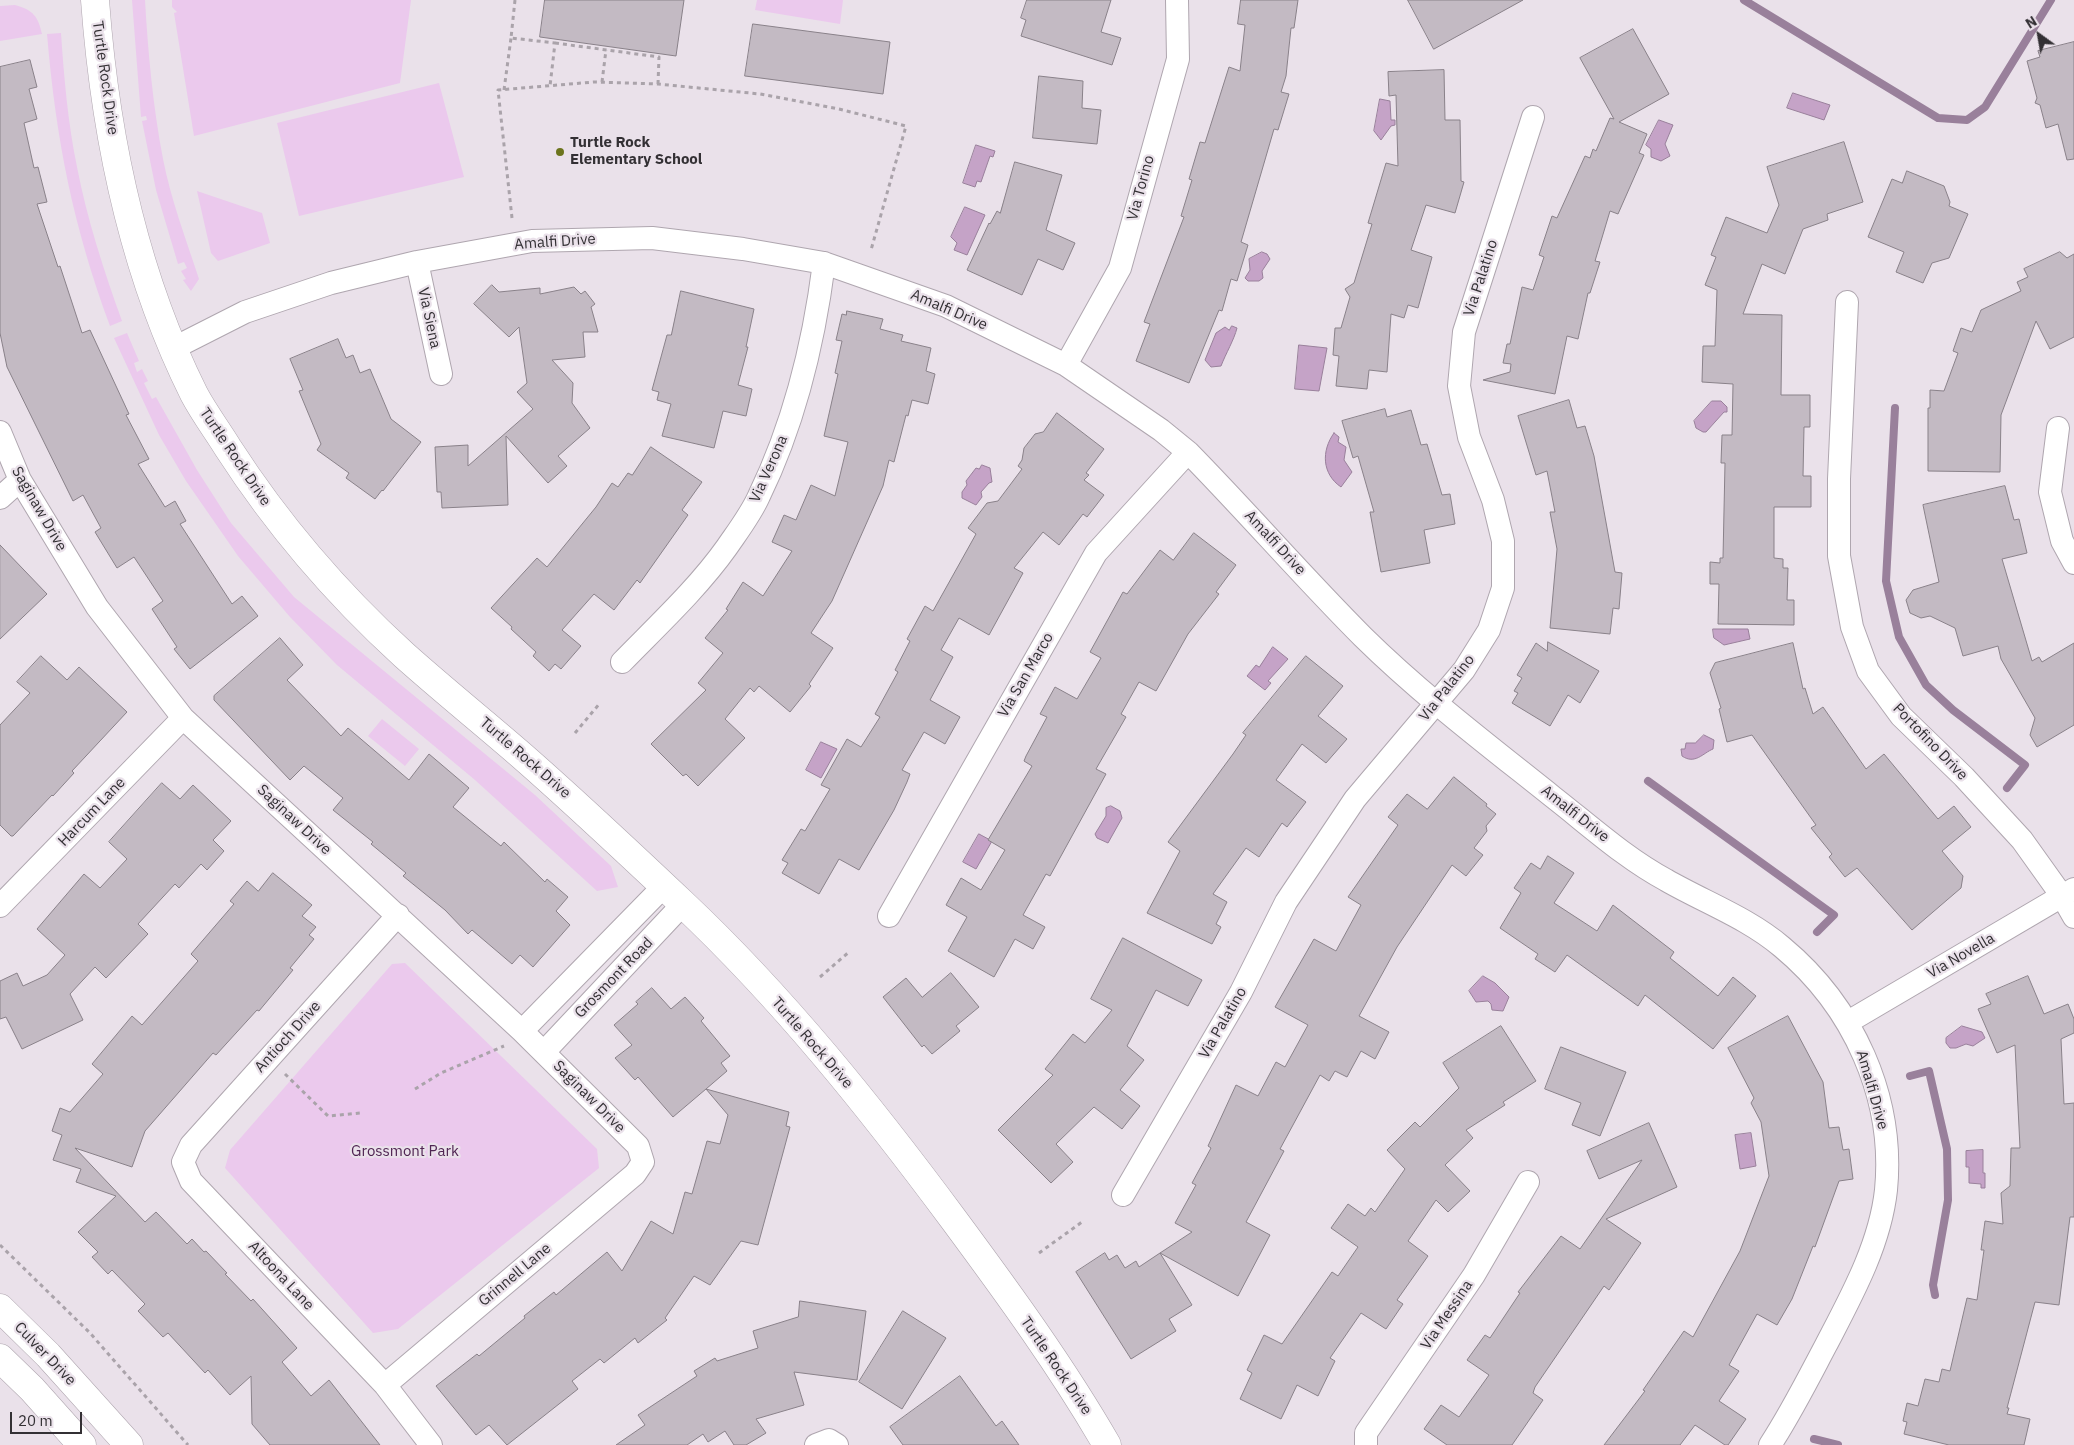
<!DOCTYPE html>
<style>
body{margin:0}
#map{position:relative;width:2074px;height:1445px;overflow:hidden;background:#eae1ea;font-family:"IBM Plex Sans",sans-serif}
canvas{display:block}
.north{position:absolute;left:2014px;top:10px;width:50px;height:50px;-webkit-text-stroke:4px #eae1ea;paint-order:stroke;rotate:328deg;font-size:14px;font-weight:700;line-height:20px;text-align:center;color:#333034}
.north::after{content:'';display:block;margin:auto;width:18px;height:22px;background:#333034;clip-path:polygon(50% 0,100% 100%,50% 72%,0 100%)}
.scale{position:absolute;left:10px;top:1412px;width:72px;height:22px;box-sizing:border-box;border:2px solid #333034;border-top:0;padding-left:6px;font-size:15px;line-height:18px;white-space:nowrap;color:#333034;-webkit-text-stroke:4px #eae1ea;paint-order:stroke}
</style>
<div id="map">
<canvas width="2074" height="1445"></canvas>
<div class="north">N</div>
<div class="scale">20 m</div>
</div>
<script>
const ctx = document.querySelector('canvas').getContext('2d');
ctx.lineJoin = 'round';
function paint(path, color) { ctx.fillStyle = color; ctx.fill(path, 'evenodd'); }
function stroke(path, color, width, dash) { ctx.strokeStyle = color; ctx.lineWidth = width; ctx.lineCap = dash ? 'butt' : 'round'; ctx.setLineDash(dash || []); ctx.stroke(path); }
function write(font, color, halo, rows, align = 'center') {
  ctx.font = font + ' "IBM Plex Sans",sans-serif'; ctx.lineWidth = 4.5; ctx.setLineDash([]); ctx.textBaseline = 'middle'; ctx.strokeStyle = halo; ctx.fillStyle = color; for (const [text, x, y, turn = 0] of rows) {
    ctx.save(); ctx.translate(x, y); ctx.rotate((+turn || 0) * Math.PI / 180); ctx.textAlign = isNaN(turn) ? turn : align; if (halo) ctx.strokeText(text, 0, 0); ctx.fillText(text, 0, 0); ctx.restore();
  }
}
paint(new Path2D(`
 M132 0H145C148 53 153 106 163 159 171 200 186 239 199 279L191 291 183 280 186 279 181 271 187 268 184 262 178 264 156 190 142 121 147 120 146 116 141 117Z
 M172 0H411L400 83 194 136 174 13 177 12 172 7Z
 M757 0H843L840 24 755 10Z
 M15 5C33 10 38 16 42 34L0 41V6Z
 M61 33C64 78 68 123 77 167 87 219 104 271 122 321L110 326C73 226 56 140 47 34Z
 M439 83 464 177 299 216 277 123Z
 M197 191 262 213 270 243 218 261 211 253Z
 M127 333 139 361 134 363 137 372 142 369 148 381 144 383 152 399 156 397 197 470 231 523 294 597 535 795 611 866 618 887 597 891 475 780 337 665 290 617 238 556 186 481 159 435 114 338Z
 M382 719 419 749 405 766 368 736Z
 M405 963 597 1149 599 1168 398 1329 373 1333 225 1168 230 1150 392 964Z`), '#ebc9ed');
const water = new Path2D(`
 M1793 93 1830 105 1824 120 1787 108Z
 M1380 99 1390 101 1391 120H1395V125L1391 126 1381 140 1374 131Z
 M1659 120 1673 125 1665 144 1670 156 1661 161 1651 157V149L1646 145Z
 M976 145 995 151 993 157 990 156 981 182 977 181 975 187 963 183Z
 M965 207 985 215 967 255 954 250 957 243 951 237Z
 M1262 252 1267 254 1270 259 1262 271 1263 278 1259 281H1248L1245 278 1250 270 1249 259Z
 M1232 326 1237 328C1234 340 1226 353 1221 366L1211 367 1205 360 1216 333 1225 327 1229 330Z
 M1299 345 1327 348 1319 391 1295 389Z
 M1712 401H1721L1727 407V412H1724L1706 432H1703L1696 428 1694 421Z
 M1334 433 1339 437 1338 442 1346 447 1344 460 1352 472 1341 487C1322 474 1321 451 1334 433Z
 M982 465 990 468 992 482 989 483 981 492 982 497 976 505 962 498V492L967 485 966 481 976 468 979 469Z
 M1713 629H1748L1750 639 1724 645 1714 638Z
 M1273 647 1288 659 1268 681 1271 683 1265 690 1247 676 1256 665 1259 667Z
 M1704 735 1714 740 1713 749C1703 753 1695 765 1682 756L1681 749H1685L1686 743H1695Z
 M821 742 837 749 821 778 806 770Z
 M1111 806 1120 811 1122 818 1108 843 1097 838 1095 834 1106 816V808Z
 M979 834 992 841 976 869 963 862Z
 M1483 976 1495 983 1509 997 1503 1011 1492 1010 1491 1004 1488 1001 1476 1002 1469 991Z
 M1962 1026 1982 1032 1985 1038 1973 1046 1966 1044 1956 1048H1950L1946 1043V1038Z
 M1751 1133 1756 1166 1740 1169 1735 1135Z
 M1983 1150V1173H1985V1188H1981V1184L1969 1183V1167H1966V1151Z`);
paint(water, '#c5a3c7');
stroke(water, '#99809b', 1);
stroke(new Path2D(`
 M1744 0 1938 118 1967 120 1985 107 2051 0
 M1895 408 1886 581 1899 637 1926 685 1953 710 2025 765 2007 788
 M1648 781 1834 915 1817 932
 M1910 1076 1929 1071 1947 1149 1948 1200 1933 1285 1935 1295
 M1814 1439 1838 1445`), '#99809b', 8);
const building = new Path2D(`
 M545 0H684L676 56 540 37Z
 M1027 0H1111L1101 32 1121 38 1112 65 1021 36 1026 20 1021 18Z
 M1241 0H1298L1294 28H1291L1286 76 1281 92 1289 94 1278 130 1274 129 1241 242 1248 245 1237 281 1231 279 1222 311 1219 310 1189 383 1136 361 1150 324 1144 322 1184 217 1181 216 1192 180 1189 179 1200 142 1205 143 1229 67 1240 71 1245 25 1238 24Z
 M1408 0H1523L1434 49Z
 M753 24 890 42 883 94 745 76Z
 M1633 29 1669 94 1619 122 1647 134 1639 153 1644 155 1618 214 1610 211 1595 261 1600 262 1590 293H1588L1578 339 1567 336 1555 394 1483 380 1510 372 1511 364 1503 363 1507 344H1510L1522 287 1533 290 1544 257 1539 255 1552 216 1557 218 1585 156 1590 158 1593 149 1596 151 1610 118 1614 119 1580 58Z
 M2074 42V159L2067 160 2058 124 2046 128 2040 105 2035 103 2037 98 2027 61 2040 57 2038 51Z
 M30 60 37 87 29 89 37 119 24 123 34 168 38 167 47 202 37 204 58 267 60 266 82 333 90 330 129 414 126 415 149 459 138 464 165 507 175 501 186 521 180 524 232 604 242 596 258 616 190 669 174 649 177 647 152 609 163 601 134 557 117 568 95 532 101 528 83 495 73 501 7 367 0 333V67Z
 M1444 70 1445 120H1460L1461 181 1464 182 1455 213 1426 205 1411 250 1432 257 1418 308 1408 305 1404 318 1391 314 1387 372 1369 370 1367 389 1336 386 1339 356 1333 355 1335 328H1341L1350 297 1345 289 1354 283 1372 224 1368 223 1386 163 1398 166 1396 95 1389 96 1388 72Z
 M1039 76 1083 81 1082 108 1101 110 1097 144 1033 138Z
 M1844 142 1863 202 1827 214 1828 220 1803 229 1785 274 1762 264 1743 314 1782 315 1781 395H1810V427H1804L1803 476H1811V507H1774V558L1783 559V568H1788L1787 600H1794V625L1718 624 1719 584H1710V562L1720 563V558H1723L1725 463H1721L1722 435H1732L1733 384 1702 382 1703 346H1715L1717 290 1705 285 1716 257 1711 255 1726 217 1767 233 1779 205 1767 167Z
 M1015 162 1062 175 1046 230 1075 243 1063 270 1038 259 1022 295 967 270 989 223 990 224 997 211 1000 213Z
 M1907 171 1944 186 1950 202 1949 206 1968 214 1949 258 1932 263 1923 283 1896 272 1904 252 1868 237 1892 179 1902 183Z
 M2060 252 2067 258 2074 254V337L2050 349 2036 321 2001 415 2000 472 1928 471V408H1930V390L1944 391 1958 353 1953 351 1961 328 1972 332 1981 310 2021 291 2017 282 2028 277 2024 269Z
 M492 285 499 292 540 288V294L574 287 581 294 585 291 595 304 591 307 598 332H583L585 357 552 360 573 383 572 403 590 428 558 456 567 466 548 483 506 436 508 505 442 508 441 492H437L435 447 468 445V466L533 409 517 392 527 383 519 327 509 337 474 304Z
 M681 291 754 309 746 347H748L738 385 752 389 746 416 723 411 714 448 662 436 671 404 657 400 659 392 652 390 667 335H671Z
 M847 311 883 319 880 329 903 335 901 341 931 348 926 371 935 374 928 404 912 400 908 416 906 415 894 462 889 460 883 486 832 601 811 633 833 648 809 684 811 686 790 712 759 686 754 692 750 688 725 719 745 738 698 786 686 774 683 776 651 744 706 690 698 683 723 653 705 638 728 610 726 609 743 582 763 596 792 551 772 542 784 515 796 520 811 485 835 496 848 442 824 436 838 374 835 373 842 341 836 340 842 314 846 315Z
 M338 339 346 358 353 355 360 373 370 369 391 419 421 442 383 491 382 490 375 499 346 478 349 473 317 450 321 444 299 391 303 390 290 359Z
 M1569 400 1577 428 1585 426 1594 456 1615 572 1622 573 1619 609 1613 608 1610 634 1550 628 1557 549 1550 512H1555L1547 471 1536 475 1518 416Z
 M1385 409 1387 417 1411 410 1421 445 1427 444 1442 495 1450 494 1455 524 1424 530 1430 563 1381 572 1370 512H1374L1358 456 1353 458 1342 421Z
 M1057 413 1104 449 1086 473 1089 475 1084 480 1104 495 1087 517 1083 514 1059 545 1043 532 1014 568 1023 573 989 635 959 618 941 650 953 657 930 700 960 717 945 744 924 732 902 770 910 774 907 782 894 810 859 870 839 859 819 894 782 873 788 863 782 860 801 829 805 831 830 789 821 785 847 739 861 747 880 717 875 714 898 672 895 670 910 641 907 639 925 606 933 611 976 534 968 528 987 503 998 501 1022 469 1018 466 1022 460 1024 448 1035 434 1043 432Z
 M651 447 702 482 682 510 688 515 640 583 637 580 614 610 594 594 562 630 581 646 561 669 555 664 549 671 533 656 536 652 511 629 512 627 491 608 537 558 547 567 596 507 612 483 618 487 628 473 632 475Z
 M2005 486 2014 520 2019 519 2027 553 2002 559 2032 661 2039 657 2042 662 2074 643V725L2037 747 2030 735 2035 718 2001 659 1998 646 1963 656 1955 628 1930 616 1921 618 1910 613 1906 600 1913 590 1939 582 1923 505Z
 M1194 533 1236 565 1216 592 1219 594 1188 634 1156 691 1139 682 1121 714 1126 717 1096 769 1106 774 1050 876 1046 874 1023 915 1045 927 1033 949 1015 939 994 977 948 951 967 917 946 905 961 878 981 890 1005 850 988 840 1032 766 1024 761 1026 756 1047 717 1040 714 1055 687 1077 699 1101 658 1090 652 1123 592 1127 594 1160 550 1173 560Z
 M0 545 47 594 0 639Z
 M280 638 303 665 287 680 341 736 348 728 409 780 429 754 469 788 453 807 501 846 504 842 545 882 547 879 568 897 556 911 570 925 533 967 520 955 512 964 472 930 468 934 445 910 403 876 406 873 371 844 373 842 333 810 343 798 304 766 290 780 214 700V696Z
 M1548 642 1599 671 1580 703 1568 695 1550 726 1512 703 1518 693 1514 691 1522 678 1517 675 1536 643 1547 651Z
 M1793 643 1803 689 1805 688 1813 714 1823 707 1866 769 1884 754 1938 819 1954 806 1971 827 1942 851 1963 876 1961 888 1912 930 1857 868 1845 877 1829 857 1832 854 1811 828 1816 825 1752 735 1727 742 1719 709 1721 708 1710 673 1715 663Z
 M41 656 67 680 79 667 127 712 72 771 74 773 53 796 52 795 13 836H11L0 825V725L30 693 17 682Z
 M1306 656 1343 686 1318 716 1347 739 1326 763 1302 744 1276 780 1306 802 1287 827 1282 823 1259 857 1246 848 1213 894 1227 902 1216 924 1221 927 1212 944 1147 913 1180 851 1168 842 1233 754 1246 735 1243 733Z
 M1454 777 1487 804 1486 806 1496 814 1486 826 1487 831 1474 848 1483 855 1466 876 1452 865 1397 947 1359 1016 1389 1032 1375 1059 1361 1051 1347 1077 1335 1071 1329 1081 1320 1075 1280 1149 1284 1151 1246 1222 1270 1235 1238 1296 1160 1253 1192 1232 1175 1223 1196 1185 1192 1183 1211 1148 1208 1146 1236 1085 1258 1096 1276 1062 1285 1067 1308 1025 1275 1007 1314 939 1336 951 1361 905 1348 897 1398 825 1388 817 1407 794 1427 809Z
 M162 783 180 799 193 785 231 821 213 840 224 851 207 870 201 864 179 888 175 884 138 924 148 934 106 978 95 967 70 994 83 1020 22 1049 6 1017 0 1019V981L17 973 23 986 47 975 65 955 37 929 84 874 100 888 127 859 109 842Z
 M1548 856 1574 873 1554 903 1597 931 1613 905 1674 952 1670 958 1718 996 1733 977 1756 996 1713 1049 1645 995 1638 1006 1567 955 1555 972 1535 959 1538 954 1500 928 1521 893 1514 888 1531 863 1540 869Z
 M273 873 312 905 302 916 316 927 309 935 314 939 290 968 293 970 259 1011 257 1010 216 1055 213 1053 145 1131 132 1167 75 1148 145 1222 156 1212 187 1244 192 1239 204 1252 206 1251 227 1273 225 1274 251 1301 253 1299 297 1348 282 1362 311 1396 329 1380 380 1445H270L252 1424 251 1376 230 1395 208 1370 205 1373 168 1333 163 1337 138 1311 145 1304 112 1270 108 1274 92 1257 98 1252 78 1232 116 1196 76 1182 81 1169 53 1160 62 1135 52 1131 60 1108 70 1112 103 1074 92 1064 132 1016 142 1025 198 961 191 954 234 904 230 901 247 881 258 891Z
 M1123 938 1202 980 1188 1006 1156 990 1127 1046 1144 1060 1120 1090 1140 1106 1122 1129 1094 1107 1056 1144 1073 1162 1051 1183 998 1130 1053 1075 1045 1069 1073 1034 1085 1043 1112 1010 1091 999Z
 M951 973 979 1007 956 1026 960 1031 932 1054 924 1045 922 1047 883 997 906 978 922 997Z
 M2028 976 2044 1014 2068 1004 2074 1019V1033L2061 1039 2064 1104 2074 1103V1217H2070L2059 1305 2035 1302 2007 1408H2009L2007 1414 2030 1419 2024 1445H1949L1904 1434 1907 1422 1903 1421 1907 1403 1918 1406 1925 1379 1939 1382 1942 1369 1950 1371 1967 1298 1977 1300 1984 1250H1981L1985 1221 2003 1224 2001 1193 2010 1186 2011 1148H2020L2015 1045 1997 1053 1978 1009 1991 1004 1986 994Z
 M652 988 671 1009 685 997 704 1018 701 1021 730 1056 721 1063 727 1071 706 1089 789 1112 786 1126 790 1127 758 1245 741 1241 710 1285 694 1276 665 1318 667 1320 638 1343 635 1338 604 1363 600 1359 572 1381 578 1389 507 1445 489 1425 476 1435 436 1386 477 1354 479 1356 525 1318 524 1316 554 1292 556 1295 607 1252 622 1271 651 1221 673 1234 685 1192 692 1194 707 1141 720 1144 728 1115 706 1089 673 1117 638 1077 635 1080 615 1058 632 1045 614 1025 638 1004 636 1002Z
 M1788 1016 1823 1082 1829 1128 1839 1127 1843 1150 1849 1149 1853 1179 1839 1181 1815 1247 1813 1246 1792 1299 1777 1325 1757 1314 1729 1365 1739 1371 1719 1401 1746 1419 1728 1445H1725L1695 1425 1680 1445H1604L1645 1391 1643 1390 1684 1331 1693 1337 1740 1251 1769 1176 1761 1122 1751 1103 1754 1098 1728 1048Z
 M1501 1026 1536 1081 1503 1102 1505 1105 1466 1130 1473 1138 1445 1165 1470 1191 1448 1212 1436 1200 1408 1241 1428 1256 1397 1300 1403 1304 1386 1329 1361 1313 1330 1358 1335 1361 1318 1396 1297 1385 1281 1419 1240 1399 1252 1373 1247 1370 1264 1335 1282 1344 1332 1272 1338 1276 1358 1247 1331 1228 1348 1204 1365 1216 1371 1208 1375 1212 1405 1169 1387 1150 1415 1122 1420 1127 1459 1088 1443 1063Z
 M1561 1047 1626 1072 1600 1136 1572 1125 1581 1103 1545 1089Z
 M1649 1123 1677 1187 1606 1219 1641 1243 1609 1290 1604 1286 1535 1387 1533 1393 1543 1400 1512 1445H1447L1424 1429 1441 1405 1459 1417 1489 1375 1467 1360 1485 1335 1490 1338 1520 1293 1518 1292 1561 1236 1580 1249 1642 1160 1599 1179 1587 1151Z
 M1105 1253 1109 1260 1117 1255 1125 1268 1136 1261 1139 1267 1160 1253 1192 1305 1169 1319 1176 1331 1131 1359 1076 1272Z
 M800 1301 866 1311 857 1380 794 1372 804 1405 756 1419 766 1433 746 1445H734L725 1431 708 1442 703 1434 687 1445H616L645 1425 638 1415 697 1376 694 1371 715 1358 717 1361 758 1348 753 1331 798 1317Z
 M903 1311 946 1338 902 1409 859 1382Z
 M960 1376 996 1426 1002 1421 1019 1445H903L890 1427Z`);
paint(building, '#c3bac3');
stroke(building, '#898189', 1);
const minor = new Path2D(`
 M417 262 441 374
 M1847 302 1839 479V556L1852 627 1868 671 1901 716 1964 777 2022 840 2062 896 2074 917
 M174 348 245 312 331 283 417 262 532 241 652 238 743 249 824 263 946 306 1066 365 1161 430 1188 452C1247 512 1303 577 1363 637 1422 695 1488 745 1553 797 1589 825 1625 858 1666 880 1704 902 1748 918 1782 947 1853 1006 1895 1097 1886 1190 1880 1245 1851 1297 1826 1345 1808 1379 1791 1413 1770 1445
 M1066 365 1120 268 1178 59 1177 0
 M2058 428 2050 492 2062 541 2074 563
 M0 432 20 480 97 607 183 718 522 1031 638 1146 643 1162 635 1174 385 1385
 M0 498 20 480
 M622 662C657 626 698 588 727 547 738 531 751 514 759 496 794 424 814 342 824 263
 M0 906 183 718
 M398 915 191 1145 183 1162 191 1181 385 1385 431 1445
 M889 916 1096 553 1188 452
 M1848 1022 2074 889
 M522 1031 663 887
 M544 1052 683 904
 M1123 1195 1241 992 1286 902 1355 799 1464 670 1489 630 1503 588V541L1493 500 1469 437 1459 386 1464 332 1533 117
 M816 1445 829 1440 837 1445
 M1366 1445V1433L1474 1275 1528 1182`);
const tertiary = new Path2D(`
 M95 0C105 136 133 272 194 394 204 413 217 430 228 448 277 524 337 594 404 655 442 689 483 722 521 755 576 803 629 853 682 903 783 998 871 1108 954 1220 1008 1293 1062 1367 1107 1445`);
const primary = new Path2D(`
 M0 1308 48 1355 129 1445
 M0 1358 32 1389 82 1445`);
stroke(minor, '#afa6af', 24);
stroke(tertiary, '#afa6af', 29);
stroke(primary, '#afa6af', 29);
stroke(new Path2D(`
 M515 0 511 38 555 43 550 86
 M555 43 659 57 658 84
 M602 82 606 50
 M504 90 511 38
 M512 218 498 90 594 82 658 84 760 94 839 109 906 126 871 250
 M575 733 600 703
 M820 977 849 952
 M285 1074 328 1116 361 1113
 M415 1089 441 1073 504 1046
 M0 1245 90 1333 188 1445
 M1039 1253 1082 1222`), '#aaa3aa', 3, [4, 4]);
stroke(minor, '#fff', 22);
stroke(tertiary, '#fff', 28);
stroke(primary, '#fff', 28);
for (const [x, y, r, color] of [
 [560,152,5,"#6c741d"]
]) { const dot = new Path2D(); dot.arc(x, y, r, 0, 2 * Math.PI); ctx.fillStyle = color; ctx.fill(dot); stroke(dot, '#eae1ea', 2); }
write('15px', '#333034', '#eae1ea', [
 ["Turtle Rock Drive",105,78,82],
 ["Via Torino",1141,188,-75],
 ["Amalfi Drive",555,242,-4],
 ["Via Palatino",1481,278,-72],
 ["Amalfi Drive",949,310,23],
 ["Via Siena",429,318,78],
 ["Turtle Rock Drive",235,457,56],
 ["Via Verona",769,469,-66],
 ["Saginaw Drive",39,509,60],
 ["Amalfi Drive",1275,543,47],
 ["Via San Marco",1026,675,-60],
 ["Via Palatino",1447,688,-52],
 ["Portofino Drive",1930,742,46],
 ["Turtle Rock Drive",525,758,41],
 ["Harcum Lane",92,812,-46],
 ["Amalfi Drive",1575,814,38],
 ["Saginaw Drive",294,820,43],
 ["Via Novella",1961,956,-30],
 ["Grosmont Road",614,978,-46],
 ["Via Palatino",1223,1023,-60],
 ["Antioch Drive",288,1037,-48],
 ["Turtle Rock Drive",812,1043,49],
 ["Amalfi Drive",1872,1090,74],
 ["Saginaw Drive",589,1097,45],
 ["Grinnell Lane",515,1275,-40],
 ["Altoona Lane",281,1276,47],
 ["Via Messina",1447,1315,-56],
 ["Culver Drive",45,1354,46],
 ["Turtle Rock Drive",1056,1366,56]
]);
write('bold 15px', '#333034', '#eae1ea', [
 ["Turtle Rock",570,143],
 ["Elementary School",570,160]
], 'left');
write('15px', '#502553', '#eae1ea', [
 ["Grossmont Park",405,1152]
]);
</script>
